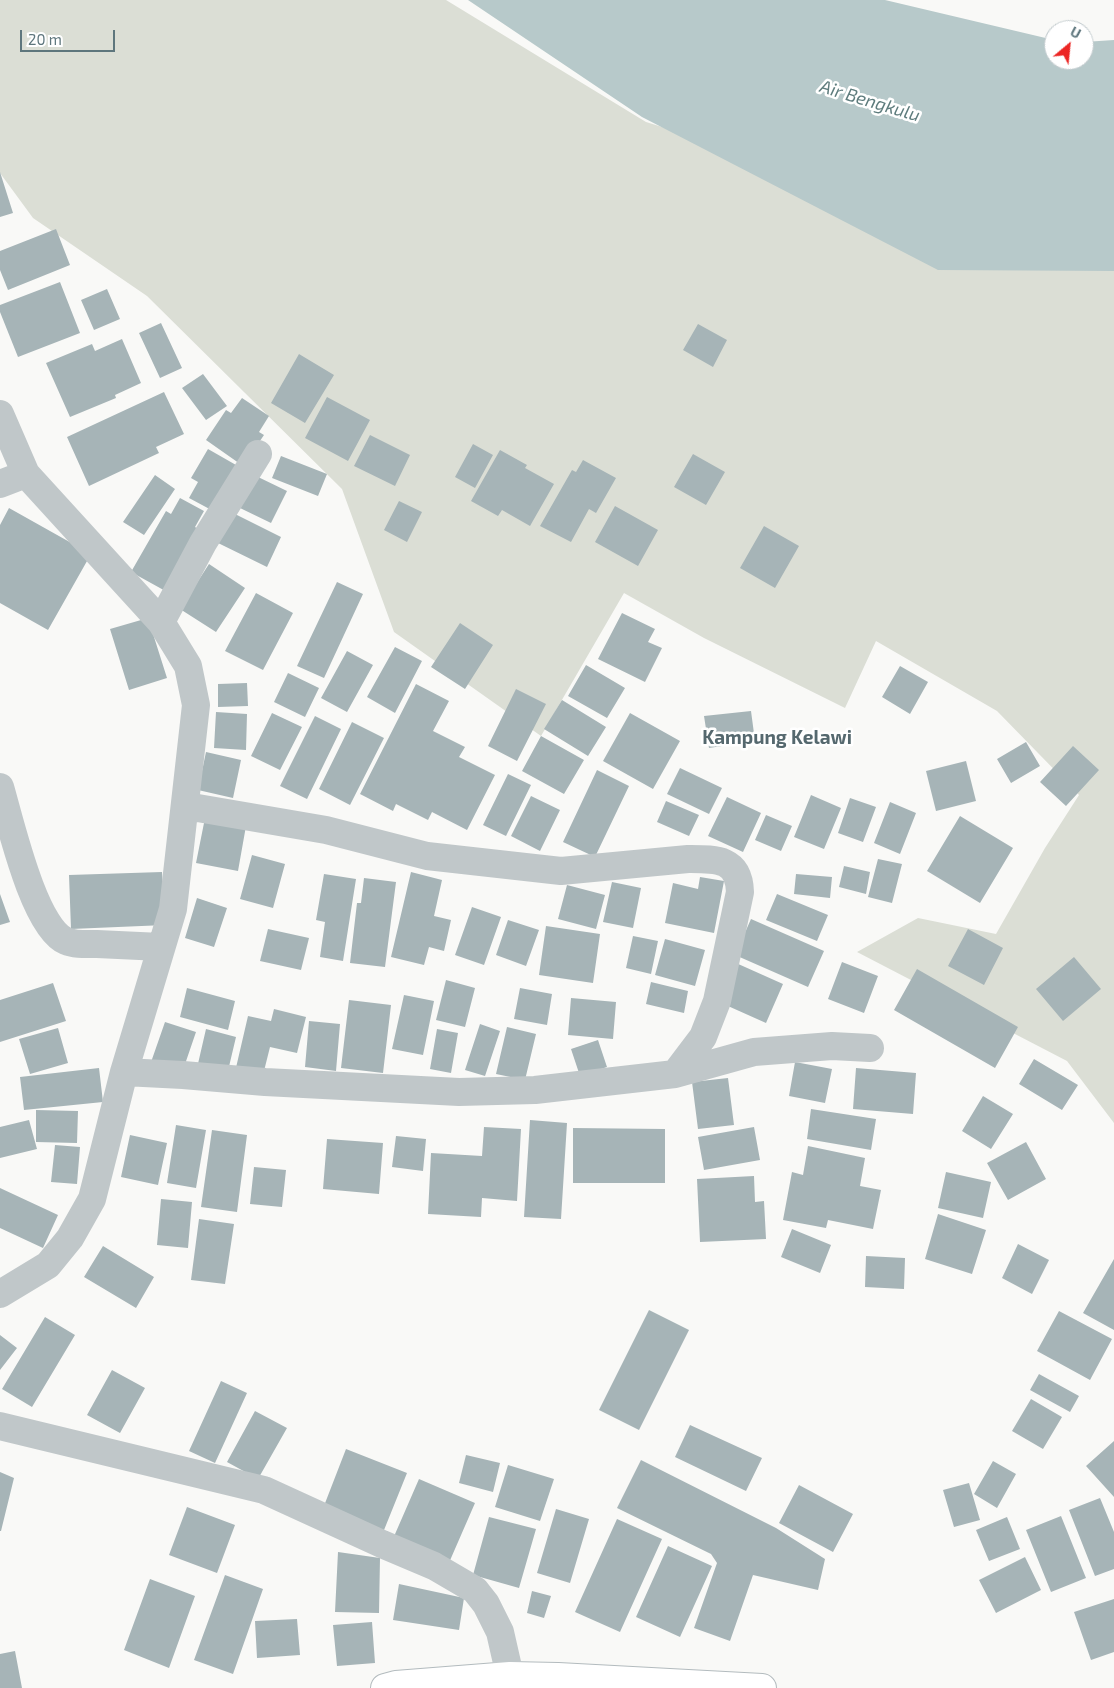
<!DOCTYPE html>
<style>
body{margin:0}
#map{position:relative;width:1114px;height:1688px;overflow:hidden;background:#f9f9f7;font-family:"Exo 2",sans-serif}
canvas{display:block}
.north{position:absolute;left:1044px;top:20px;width:50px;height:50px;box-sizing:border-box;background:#fff;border:1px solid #bfc8cb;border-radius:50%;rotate:28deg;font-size:14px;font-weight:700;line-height:20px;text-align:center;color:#5e767d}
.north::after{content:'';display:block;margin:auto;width:18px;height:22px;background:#ec2624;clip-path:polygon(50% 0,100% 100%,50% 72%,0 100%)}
.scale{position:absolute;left:20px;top:30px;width:95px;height:22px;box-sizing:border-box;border:2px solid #5e767d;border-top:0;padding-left:6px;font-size:15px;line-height:18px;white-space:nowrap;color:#5e767d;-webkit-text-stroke:4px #fff;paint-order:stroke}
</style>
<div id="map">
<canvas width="1114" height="1688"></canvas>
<div class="north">U</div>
<div class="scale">20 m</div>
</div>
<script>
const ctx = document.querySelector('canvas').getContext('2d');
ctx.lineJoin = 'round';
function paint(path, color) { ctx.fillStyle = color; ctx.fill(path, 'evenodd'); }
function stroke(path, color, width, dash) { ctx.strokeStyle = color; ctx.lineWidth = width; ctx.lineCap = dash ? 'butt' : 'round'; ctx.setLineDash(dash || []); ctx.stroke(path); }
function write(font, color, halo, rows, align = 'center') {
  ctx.font = font + ' "Exo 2",sans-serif'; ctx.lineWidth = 5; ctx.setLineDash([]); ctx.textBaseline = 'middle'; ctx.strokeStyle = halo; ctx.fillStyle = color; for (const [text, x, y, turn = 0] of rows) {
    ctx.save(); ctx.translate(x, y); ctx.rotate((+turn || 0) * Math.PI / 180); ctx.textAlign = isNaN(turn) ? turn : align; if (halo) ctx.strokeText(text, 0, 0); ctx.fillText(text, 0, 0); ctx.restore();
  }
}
paint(new Path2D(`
 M0 0H446L646 122 1114 266V1123L1067 1061 857 952 918 918 996 934 1045 848 1079 795 997 711 876 641 845 708 704 638 624 593 541 736 394 632 342 489 147 296 33 218 0 173Z`), '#dbded5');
paint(new Path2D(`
 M468 0H885L1054 40V60H1084V42L1114 40V271L938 270 642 117Z`), '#b7c9ca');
paint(new Path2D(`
 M0 172 13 213 0 217Z
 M56 229 70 265 8 290 0 270V251Z
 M60 282 80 333 18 357 0 312V305Z
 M107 289 120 319 94 330 81 300Z
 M161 323 182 368 160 378 139 333Z
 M698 324 727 340 713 367 683 350Z
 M122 339 141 383 115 395 116 398 70 417 46 363 92 344 95 351Z
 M299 354 334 375 305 423 271 403Z
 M203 374 227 406 206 420 182 388Z
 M164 392 184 434 156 447 159 453 89 486 67 437Z
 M327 397 370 420 348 461 305 438Z
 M242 398 269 416 259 432 264 435 243 466 206 440 226 410 231 413Z
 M370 435 410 455 395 486 354 466Z
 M473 444 493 455 475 488 455 477Z
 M208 449 236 465 217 513 189 498 198 482 191 478Z
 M500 450 527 465 525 468 554 484 530 526 502 510 498 516 471 501Z
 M693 454 725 472 706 505 674 487Z
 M281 456 327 474 318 496 272 478Z
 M583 460 616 478 596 513 589 509 571 542 540 526 572 470 576 472Z
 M155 475 175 489 144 535 123 522Z
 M256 476 287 491 271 523 240 508Z
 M180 498 204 511 195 527 203 532 169 593 131 572 166 511 171 514Z
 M399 501 422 512 407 542 384 530Z
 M615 506 658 530 638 566 595 542Z
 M9 508 91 554 48 630 0 603V525Z
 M231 512 281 537 267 567 216 542Z
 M764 526 799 546 775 588 740 568Z
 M209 564 245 588 216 632 180 609Z
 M337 582 363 594 324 678 297 666Z
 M256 593 293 613 263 670 225 651Z
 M622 613 655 629 648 642 662 648 645 682 598 659Z
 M148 618 167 678 129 690 110 629Z
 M460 623 493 645 465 689 431 667Z
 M395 647 422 661 395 713 367 697Z
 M347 651 373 665 347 712 321 698Z
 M586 665 625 688 607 718 568 696Z
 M900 666 928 682 910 714 882 697Z
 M288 673 319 688 305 717 274 702Z
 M247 683 248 706 218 707V684Z
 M416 684 449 701 433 731 465 747 459 757 495 775 467 830 432 812 428 820 396 804 393 811 360 794Z
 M516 689 546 704 517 761 488 746Z
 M562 700 606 727 588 756 544 729Z
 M751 711 755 741 709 748 704 716Z
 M216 712 247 714 246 750 214 748Z
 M272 713 302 727 280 770 251 756Z
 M630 713 680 741 653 789 603 761Z
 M315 716 341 729 307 799 280 786Z
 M352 722 384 738 350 805 319 789Z
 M541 736 584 760 564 794 522 771Z
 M1026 742 1040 766 1011 783 997 759Z
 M1073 746 1099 770 1066 806 1040 782Z
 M206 752 241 760 233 798 198 790Z
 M966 761 976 801 936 811 926 771Z
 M680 768 722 788 709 814 667 794Z
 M597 770 629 786 595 857 563 842Z
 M508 774 531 785 506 836 483 825Z
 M811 795 841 808 824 849 794 837Z
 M531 796 560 810 540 851 511 836Z
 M727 797 761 813 743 852 708 836Z
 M850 798 876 807 863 842 838 833Z
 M666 801 699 815 689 836 657 822Z
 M890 802 916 813 900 854 874 843Z
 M766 815 792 826 781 851 755 840Z
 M960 816 1013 848 980 903 927 871Z
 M205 818 246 826 238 871 196 863Z
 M252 855 285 864 273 908 240 899Z
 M878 859 902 864 892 903 868 897Z
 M844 866 870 872 866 894 839 887Z
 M162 872 165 925 71 929 69 875Z
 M411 872 442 880 434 916 451 920 444 951 429 947 424 965 391 957Z
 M324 874 356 879 343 961 320 957 325 922 316 920Z
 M796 874 832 877 830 898 794 894Z
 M700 877 724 881 714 933 665 923 673 883 698 889Z
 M364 878 396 882 385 967 350 963 357 903H361Z
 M612 882 641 888 633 928 603 922Z
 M567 885 605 895 596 929 558 919Z
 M0 894 10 922 0 925Z
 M777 894 828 915 817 941 766 920Z
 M197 898 227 908 214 947 185 938Z
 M472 907 501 917 484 965 455 955Z
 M751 919 824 951 808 987 735 955Z
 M508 920 539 930 526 966 496 955Z
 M546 926 600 934 593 983 539 975Z
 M268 929 309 938 301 970 260 961Z
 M968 929 1003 948 984 985 948 966Z
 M633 936 658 941 651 974 626 968Z
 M665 939 705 950 695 986 655 975Z
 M1074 957 1101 989 1063 1021 1036 989Z
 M842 962 878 976 864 1013 828 999Z
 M736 963 783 984 766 1023 719 1002Z
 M917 969 1018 1027 995 1068 894 1010Z
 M446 980 475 988 465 1027 436 1020Z
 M651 982 688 991 684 1013 646 1004Z
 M53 983 66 1021 0 1042V1000Z
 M187 988 235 1001 228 1030 180 1017Z
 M520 988 552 994 547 1025 514 1019Z
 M404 995 434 1001 423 1055 392 1049Z
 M571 998 616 1002 613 1039 568 1035Z
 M349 1000 391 1005 383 1073 341 1068Z
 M274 1009 306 1017 297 1053 270 1047 262 1079 235 1072 248 1016 271 1021Z
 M309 1021 340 1024 336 1071 305 1067Z
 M165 1022 196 1032 183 1070 150 1065Z
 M480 1024 500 1031 485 1076 465 1070Z
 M507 1027 536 1034 525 1080 496 1074Z
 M58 1028 68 1063 30 1074 19 1039Z
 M206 1029 236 1037 227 1075 197 1068Z
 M437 1029 458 1033 451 1073 430 1069Z
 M598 1040 607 1067 580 1076 571 1049Z
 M1034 1059 1078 1085 1062 1110 1019 1084Z
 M795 1062 832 1069 825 1103 789 1096Z
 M99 1068 103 1102 24 1110 20 1077Z
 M856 1068 916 1073 913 1114 853 1109Z
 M728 1078 734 1125 698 1129 692 1082Z
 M983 1096 1013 1114 991 1149 962 1131Z
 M811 1109 876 1119 871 1150 807 1139Z
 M36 1110 78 1111 77 1143 36 1142Z
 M29 1120 37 1149 0 1158V1127Z
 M530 1120 567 1123 561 1219 524 1217Z
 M176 1125 206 1130 196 1188 167 1183Z
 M484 1127 521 1129 517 1201 482 1198 481 1217 428 1214 431 1153 482 1156Z
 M754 1127 760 1160 704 1170 698 1137Z
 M573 1128 665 1129V1183H573Z
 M212 1130 247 1135 237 1212 201 1207Z
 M130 1135 167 1143 158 1185 121 1177Z
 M396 1136 426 1139 423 1171 392 1167Z
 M327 1139 383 1143 379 1194 323 1189Z
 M1026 1142 1046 1179 1008 1200 987 1163Z
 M55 1145 80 1147 77 1184 51 1182Z
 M808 1146 865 1158 860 1186 881 1190 873 1229 828 1220 826 1228 783 1220 792 1172 803 1175Z
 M254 1167 286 1170 282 1207 250 1204Z
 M946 1172 991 1182 983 1218 938 1208Z
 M754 1176 755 1202 764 1201 766 1239 700 1242 697 1179Z
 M0 1188 58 1215 43 1248 0 1228Z
 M161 1199 192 1202 188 1248 157 1245Z
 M938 1214 986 1230 972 1274 925 1259Z
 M199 1219 234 1224 225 1284 191 1280Z
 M792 1229 831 1245 820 1273 781 1257Z
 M1018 1244 1049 1260 1032 1294 1002 1278Z
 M103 1246 154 1277 136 1308 84 1277Z
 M866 1256 905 1258 904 1289 865 1287Z
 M1114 1259V1330L1083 1313Z
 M649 1310 689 1330 639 1430 599 1410Z
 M1059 1311 1112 1339 1090 1380 1037 1351Z
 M45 1317 75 1335 32 1407 2 1389Z
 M0 1335 17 1348 0 1370Z
 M112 1370 145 1388 120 1433 87 1415Z
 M1039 1374 1079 1396 1070 1412 1030 1390Z
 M221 1381 247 1393 215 1463 189 1451Z
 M1031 1399 1062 1417 1043 1449 1012 1431Z
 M255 1411 287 1428 258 1479 227 1462Z
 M690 1425 762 1458 746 1491 675 1457Z
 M1114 1441V1497L1086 1466Z
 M346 1449 407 1473 382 1535 322 1511Z
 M466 1455 500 1463 493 1492 459 1483Z
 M641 1460 776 1528 825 1559 818 1590 753 1575 730 1641 694 1628 717 1563 711 1554 617 1508Z
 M993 1461 1016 1474 997 1508 974 1494Z
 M508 1465 554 1479 540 1521 495 1507Z
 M0 1472 14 1478 1 1531H0Z
 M419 1479 475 1503 448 1565 392 1541Z
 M969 1483 980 1520 954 1527 943 1490Z
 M799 1485 853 1514 833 1552 779 1523Z
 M1100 1498 1114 1532V1569L1095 1576 1069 1510Z
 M187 1507 235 1525 217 1573 169 1555Z
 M556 1509 589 1519 570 1583 537 1573Z
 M1061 1516 1086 1578 1051 1592 1026 1530Z
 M489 1517 536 1529 519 1588 473 1575Z
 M1007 1517 1020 1549 989 1561 976 1530Z
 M617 1519 662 1539 620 1632 575 1612Z
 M668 1546 712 1566 680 1637 636 1617Z
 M338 1552 380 1558 379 1613 335 1612Z
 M1025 1557 1041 1590 996 1613 979 1580Z
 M225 1575 263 1589 233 1674 194 1660Z
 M150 1579 195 1596 169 1668 124 1650Z
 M399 1584 464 1598 459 1630 393 1620Z
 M532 1591 551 1596 544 1618 527 1613Z
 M1114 1599V1652L1091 1660 1074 1612Z
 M297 1619 300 1655 257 1658 255 1621Z
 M372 1622 375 1663 337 1666 333 1625Z
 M15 1651 22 1688H0V1654Z`), '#a6b4b7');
const primary = new Path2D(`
 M385 1688 396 1685 510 1676 558 1677 762 1688`);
stroke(primary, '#b3bbbe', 30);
stroke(new Path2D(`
 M0 414 26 474 0 484
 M161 622 203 543 258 454
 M0 787C10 821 34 928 66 941 75 945 87 944 97 944 118 945 140 946 161 947
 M186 806 326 830 427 856 561 871 688 859C716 859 739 858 740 892L717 1001 703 1037 675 1074
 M124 1072 183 1075 265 1082 459 1092 535 1090 675 1074 754 1052 832 1046 870 1048
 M0 1294 48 1265 70 1238 92 1199 124 1072 173 909 196 705 188 666 161 622 26 474
 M0 1426 264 1490 382 1544 434 1566 475 1590 486 1604 500 1632 510 1676`), '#c0c7c9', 28);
stroke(primary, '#fff', 28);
write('italic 18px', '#5e7c7d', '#fff', [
 ["Air Bengkulu",870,101,17]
]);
write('bold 19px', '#55686e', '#fff', [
 ["Kampung Kelawi",777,738]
]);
</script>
